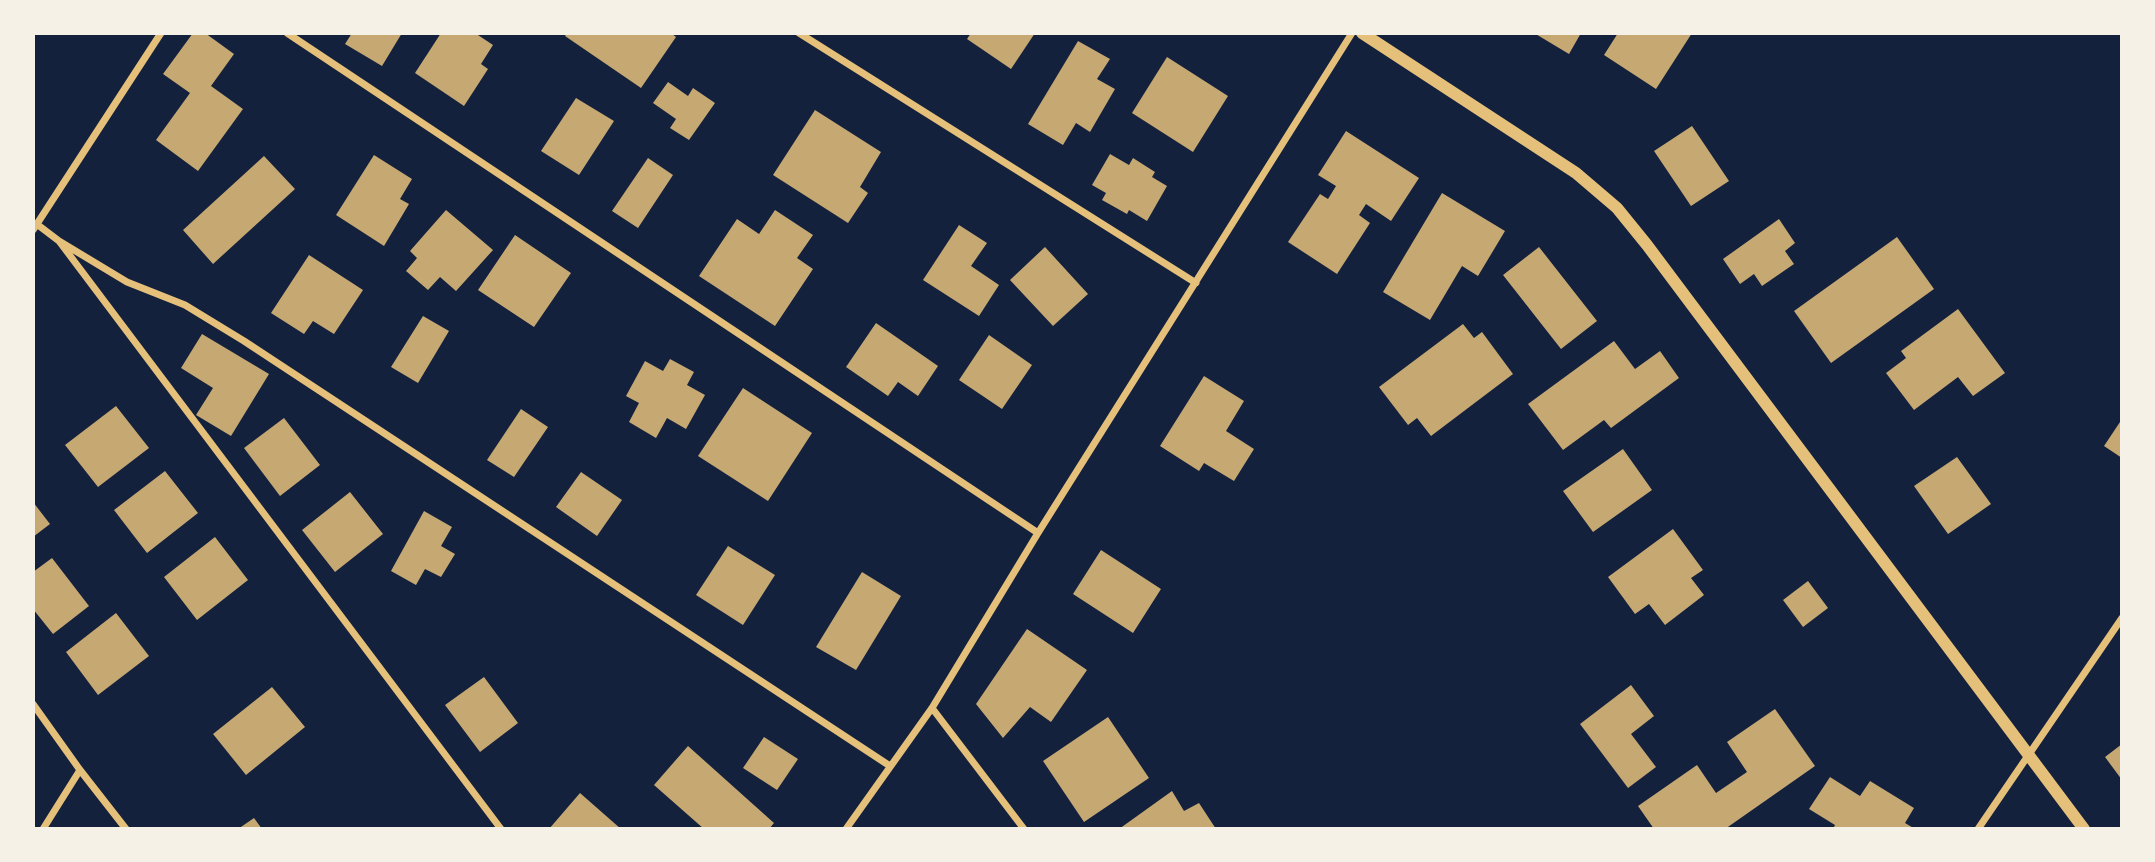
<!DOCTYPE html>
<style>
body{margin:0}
#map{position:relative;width:2155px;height:862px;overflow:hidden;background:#14213d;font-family:"Nunito Sans",sans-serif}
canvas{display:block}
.frame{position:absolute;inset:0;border:35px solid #f6f1e7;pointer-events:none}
</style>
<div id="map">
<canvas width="2155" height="862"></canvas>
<div class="frame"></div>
</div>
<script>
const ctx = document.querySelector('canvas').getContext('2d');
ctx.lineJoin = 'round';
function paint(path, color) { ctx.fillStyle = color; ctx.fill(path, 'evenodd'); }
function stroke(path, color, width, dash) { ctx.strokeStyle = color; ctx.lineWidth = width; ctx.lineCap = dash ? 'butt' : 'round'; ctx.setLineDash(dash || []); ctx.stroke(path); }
paint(new Path2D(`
 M193 33H205L234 54 211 86 243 109 198 171 156 140 190 93 163 74Z
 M352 33H402L382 66 345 44Z
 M441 33H475L493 45 481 64 488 69 464 106 415 73Z
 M567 33H671L676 37 641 88 565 36Z
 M971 33H1035L1011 69 967 39Z
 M1534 33H1581L1569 54Z
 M1618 33H1692L1656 89 1604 55Z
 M1078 41 1110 59 1097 79 1115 89 1090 132 1076 123 1063 145 1028 124Z
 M1167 57 1228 96 1193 152 1132 113Z
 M668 82 688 96 693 88 715 103 689 140 670 128 676 119 653 103Z
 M576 98 614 121 579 175 541 151Z
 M815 110 881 152 860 187 868 193 848 223 773 175Z
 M1692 126 1729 181 1691 206 1654 151Z
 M1346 131 1419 178 1391 221 1366 204 1359 215 1370 223 1337 274 1288 242 1320 194 1328 199 1336 186 1318 175Z
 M1110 154 1129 165 1133 158 1155 172 1152 177 1167 186 1147 221 1129 210 1127 214 1102 200 1106 193 1092 185Z
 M374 155 412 179 400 199 409 204 384 246 336 215Z
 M264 156 295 189 213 264 183 230Z
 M648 158 673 175 638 228 612 211Z
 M1442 193 1505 231 1478 276 1462 266 1430 320 1383 292Z
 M446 210 493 250 456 291 440 277 428 290 406 271 417 258 410 251Z
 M775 210 813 235 797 258 813 269 775 326 699 276 737 219 759 234Z
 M1779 219 1795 243 1785 251 1794 264 1762 286 1754 274 1740 284 1723 259Z
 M959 225 987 243 971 266 999 285 979 316 923 280Z
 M515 235 571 273 534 327 478 290Z
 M1897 237 1934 289 1831 363 1794 311Z
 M1045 247 1088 294 1053 326 1010 280Z
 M1539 247 1597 321 1561 349 1503 275Z
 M309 255 363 290 334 334 313 321 304 334 271 313Z
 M1958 309 2005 373 1973 396 1958 377 1914 410 1886 373 1906 358 1901 351Z
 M423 316 449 331 418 383 391 367Z
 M876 323 938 366 918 396 898 382 888 396 846 367Z
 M1463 324 1474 338 1482 332 1513 374 1431 436 1417 418 1408 425 1379 387Z
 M202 334 269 374 231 436 196 415 213 388 181 368Z
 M989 335 1032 365 1002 409 959 380Z
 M1614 341 1635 369 1660 351 1679 378 1611 428 1604 420 1563 450 1528 404Z
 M670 359 694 372 687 385 705 395 686 429 667 418 656 438 629 422 639 403 626 396 645 361 663 371Z
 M1204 376 1244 401 1226 431 1254 449 1234 481 1204 463 1199 471 1160 446Z
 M743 388 812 433 768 501 698 456Z
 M116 406 149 448 98 487 65 445Z
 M521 409 548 427 514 477 487 460Z
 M284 418 320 465 280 496 244 448Z
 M2122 419V458L2104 446Z
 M1623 449 1652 490 1593 532 1563 491Z
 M1957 457 1991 504 1948 534 1914 486Z
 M165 471 198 513 147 553 114 510Z
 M581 472 622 500 597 536 556 507Z
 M350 492 383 534 335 572 302 530Z
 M33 502 50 524 33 537Z
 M424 511 452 527 441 546 455 554 441 577 425 569 416 585 391 571Z
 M1673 529 1703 570 1691 578 1704 595 1665 625 1649 604 1635 614 1608 577Z
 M215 537 248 580 197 620 164 577Z
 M728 546 775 575 743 625 696 595Z
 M1101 550 1161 589 1133 633 1073 594Z
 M52 558 89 606 53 634 33 609V572Z
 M862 572 901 596 856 670 816 647Z
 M1808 581 1828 608 1803 627 1783 600Z
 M116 613 149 656 98 695 66 652Z
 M1027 629 1087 670 1051 722 1030 707 1003 738 976 704Z
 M484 677 518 723 480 752 445 705Z
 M1631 685 1654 716 1631 734 1656 767 1628 788 1580 724Z
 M272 687 305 727 246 775 213 734Z
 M1775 709 1815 766 1725 829H1654L1638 806 1697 765 1716 793 1747 772 1727 742Z
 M1108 717 1149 778 1084 822 1043 761Z
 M764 737 798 759 777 790 743 768Z
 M2122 744V780L2105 757Z
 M688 746 774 823 769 829H704L654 785Z
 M1830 777 1860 796 1870 781 1914 808 1905 823 1915 829H1833L1835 825 1809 809Z
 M1172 791 1184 811 1199 803 1216 829H1119Z
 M580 793 621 829H549Z
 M254 818 262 829H238Z`), '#c6a872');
stroke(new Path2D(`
 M287 33 1038 533
 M799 33 1196 283
 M38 225 59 241 501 829
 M33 230 161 33
 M59 241 127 282 185 305 244 341 890 766
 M33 704 80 770 126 829
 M932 708 1024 829
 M43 829 80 770
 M846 829 932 708 1038 533 1352 33
 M1978 829 2122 618`), '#e5c07b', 7);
stroke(new Path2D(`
 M1362 33 1576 173 1617 208 1647 245 2084 829`), '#e5c07b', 12);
</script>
